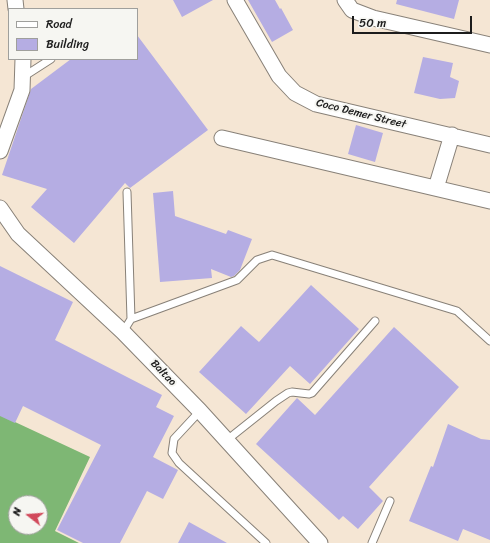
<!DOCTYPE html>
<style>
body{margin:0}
#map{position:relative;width:490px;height:543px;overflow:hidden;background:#f5e6d4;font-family:Sriracha,sans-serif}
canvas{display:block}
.legend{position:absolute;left:8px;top:8px;width:130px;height:52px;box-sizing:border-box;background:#f6f6f2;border:1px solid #9f9f9c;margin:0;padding:5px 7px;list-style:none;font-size:12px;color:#1c1c1c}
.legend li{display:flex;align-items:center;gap:8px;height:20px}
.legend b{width:20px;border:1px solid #9f9f9c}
.north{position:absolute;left:8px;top:495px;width:40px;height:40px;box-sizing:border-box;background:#f6f6f2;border:1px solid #9f9f9c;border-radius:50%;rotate:287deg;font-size:11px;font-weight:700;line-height:16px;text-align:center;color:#1c1c1c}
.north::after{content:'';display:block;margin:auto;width:14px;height:18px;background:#d1495b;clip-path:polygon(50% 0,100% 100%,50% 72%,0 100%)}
.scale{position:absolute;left:352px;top:16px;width:120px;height:18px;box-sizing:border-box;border:2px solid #1c1c1c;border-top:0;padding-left:5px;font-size:12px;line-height:14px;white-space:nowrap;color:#1c1c1c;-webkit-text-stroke:3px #f6f6f2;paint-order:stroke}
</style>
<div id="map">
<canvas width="490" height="543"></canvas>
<ul class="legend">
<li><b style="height:5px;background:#fff"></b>Road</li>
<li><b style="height:11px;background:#b5ade3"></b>Building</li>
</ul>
<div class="north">N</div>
<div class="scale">50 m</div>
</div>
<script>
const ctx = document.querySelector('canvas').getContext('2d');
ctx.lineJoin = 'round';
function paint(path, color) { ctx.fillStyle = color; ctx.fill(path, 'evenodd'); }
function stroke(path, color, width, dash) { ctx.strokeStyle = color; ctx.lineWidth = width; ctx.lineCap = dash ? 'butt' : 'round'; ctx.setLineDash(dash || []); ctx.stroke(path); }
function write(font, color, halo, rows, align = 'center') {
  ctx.font = font + ' Sriracha,sans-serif'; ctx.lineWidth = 4; ctx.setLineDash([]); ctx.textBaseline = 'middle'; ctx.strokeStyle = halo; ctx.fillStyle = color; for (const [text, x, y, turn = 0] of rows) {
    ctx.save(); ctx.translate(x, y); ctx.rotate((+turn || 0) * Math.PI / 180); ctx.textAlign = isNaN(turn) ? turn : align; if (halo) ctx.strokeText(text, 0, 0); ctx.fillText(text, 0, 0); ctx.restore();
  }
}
paint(new Path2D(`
 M0 415 90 457 55 531 79 543H0ZM16 503H40V527H16Z`), '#7eb774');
paint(new Path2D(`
 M173 0H213L182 17Z
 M248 0H275L280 9 281 8 293 30 272 42Z
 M397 0H459L454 19 396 4Z
 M137 35 208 130 130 188 125 183 74 243 31 207 47 189 2 175 31 89 71 59H137Z
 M423 57 453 63 450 77 459 81 455 98 440 99 414 93Z
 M356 125 383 133 375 162 348 154Z
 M173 191 175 216 226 234 228 230 252 239 240 270 234 276 231 277 211 269 212 278 160 282 153 193Z
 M0 266 73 302 55 340 162 395 156 407 174 416 153 457 178 470 163 499 147 491 120 543H83L57 530 101 445 23 406 15 423 0 416Z
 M311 285 359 329 310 384 290 366 246 414 199 372 241 326 259 342Z
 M394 327 459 387 369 487 383 501 358 529 343 516 339 520 256 444 297 398 315 415Z
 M448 424 481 439 490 440V540L463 529 458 541 409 521 431 466 433 467Z
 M189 522 227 543H178Z`), '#b5ade3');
const lane = new Path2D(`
 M23 77 51 59
 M131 319 237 280 257 260 272 255 457 311 490 341
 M123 332 131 319 127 192
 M200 411 174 439 172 453 179 463 266 543
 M227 440 276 401 288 393 292 392 309 394 312 393 375 321
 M372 543 390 501`);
const street = new Path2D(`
 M15 0 16 9
 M235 0 279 76 295 93 316 104 490 145
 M345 0 352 10 373 18 490 45
 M222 138 490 201
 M0 151 22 90 23 59
 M436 188 452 135
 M0 208 18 234 123 332 200 411 320 543`);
stroke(lane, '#888178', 9);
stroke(street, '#888178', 17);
stroke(lane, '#fff', 7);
stroke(street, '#fff', 15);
write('11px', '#1c1c1c', '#f6f6f2', [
 ["Coco Demer Street",361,114,14],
 ["Baltao",163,373,46]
]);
</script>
